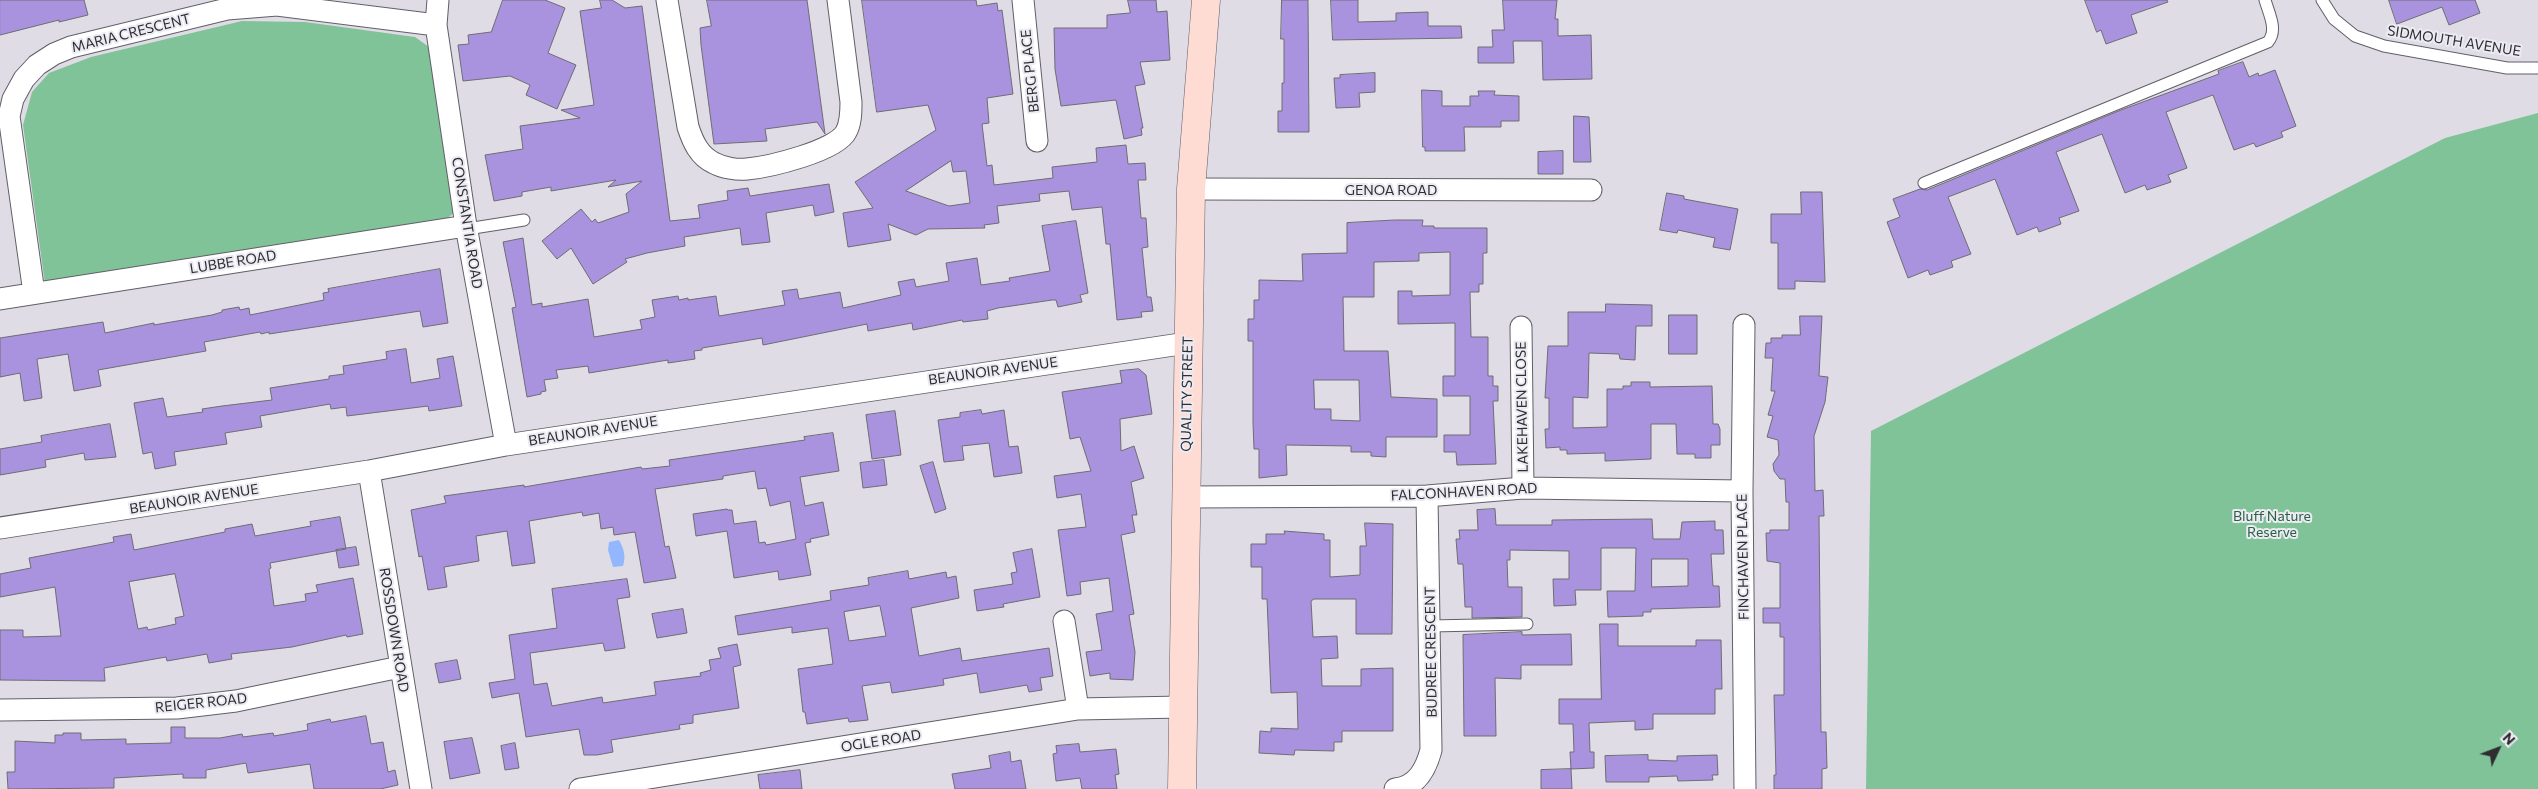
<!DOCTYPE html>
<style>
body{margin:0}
#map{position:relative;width:2538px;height:789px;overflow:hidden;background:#dfdce6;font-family:Commissioner,sans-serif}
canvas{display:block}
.north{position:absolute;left:2473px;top:724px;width:50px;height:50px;-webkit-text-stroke:4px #eceaf3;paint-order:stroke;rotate:47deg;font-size:14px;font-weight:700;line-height:20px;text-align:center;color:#2e2e31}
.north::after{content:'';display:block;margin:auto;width:18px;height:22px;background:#2e2e31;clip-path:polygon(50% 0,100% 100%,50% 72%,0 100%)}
</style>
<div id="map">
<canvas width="2538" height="789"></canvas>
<div class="north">N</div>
</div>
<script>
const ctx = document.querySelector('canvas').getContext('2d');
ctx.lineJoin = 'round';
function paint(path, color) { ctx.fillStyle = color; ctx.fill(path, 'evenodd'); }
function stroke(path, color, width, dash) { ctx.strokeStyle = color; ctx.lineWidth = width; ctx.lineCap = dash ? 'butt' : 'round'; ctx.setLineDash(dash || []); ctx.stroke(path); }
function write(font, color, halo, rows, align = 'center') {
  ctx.font = font + ' Commissioner,sans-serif'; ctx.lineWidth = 4; ctx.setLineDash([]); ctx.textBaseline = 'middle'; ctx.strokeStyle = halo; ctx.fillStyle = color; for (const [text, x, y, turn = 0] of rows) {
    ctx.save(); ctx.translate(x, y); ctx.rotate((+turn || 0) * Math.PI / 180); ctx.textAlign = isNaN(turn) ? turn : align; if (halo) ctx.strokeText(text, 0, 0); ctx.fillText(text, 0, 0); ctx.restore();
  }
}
paint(new Path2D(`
 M242 21 305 22 415 37 429 47 456 211 443 222 45 284 23 125 32 92 49 73 91 57Z
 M2538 113V789H1866L1871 431 2445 138Z`), '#80c398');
paint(new Path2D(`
 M619 540C624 549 626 556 623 566L613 567 608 550 609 542Z`), '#92b7fe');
const building = new Path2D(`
 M0 0H84L88 15 59 22V20L0 35Z
 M503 0H545L565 8 548 53 576 65 557 109 526 95 530 85 510 76 463 81 458 45 469 44 468 35 491 32Z
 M600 0H612L625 8 642 6 670 221 700 218 698 205 728 200 727 191 748 188 750 196 829 184 834 212 815 216 813 205 766 213 770 242 742 245 740 228 684 237 685 246 647 253 625 259 627 262 593 284 571 248 557 259 542 241 581 209 592 222 595 219 598 223 629 212 626 194 642 181 608 187 616 180 551 191V187L522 192V196L494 201 485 155 523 149 520 126 580 118 561 110 594 105 580 11 601 8Z
 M707 0H807L825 134 817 122 765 129 767 141 714 144 701 45 700 28 711 26Z
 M862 0H976L977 6 997 3 998 11 1002 10 1013 94 987 98 989 123 982 124 987 166 992 165 994 185 1053 178 1052 167 1097 162 1096 148 1126 145 1128 164 1145 163 1146 180H1138L1141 218H1146L1148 247 1142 248 1147 297H1151L1153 311 1141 312 1142 317 1117 320 1110 244H1106L1102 207 1072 210 1069 191 1039 194 1040 201 997 206 999 223 984 225 985 228 928 229 916 235 888 224 891 240 848 247 843 213 873 208 855 182 936 130 928 105 877 112ZM951 161 953 172 966 171 970 203 949 206 906 191Z
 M1128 0H1156L1157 12 1167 11 1170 60 1140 62 1145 84 1135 86 1143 128H1141L1142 135 1124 139 1116 100 1061 106 1055 69 1054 28H1107V15L1130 13Z
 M1282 0H1308L1309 132H1278V111H1282V83H1284V39H1281Z
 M1331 0H1358V22L1396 21V13L1428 12V26H1461L1462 38 1333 40Z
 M1503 0H1557L1555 19H1558V36L1591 35 1592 79 1543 80 1542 41H1513L1514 63H1478V47H1493L1492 30H1504Z
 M2085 0H2167L2168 2 2131 15 2137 33 2106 44 2101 30 2097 32Z
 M2389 0H2475L2480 13 2449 25 2442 7 2397 24Z
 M2243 62 2249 77 2258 73 2259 76 2275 70 2296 126 2281 132 2283 137 2256 147 2254 143 2234 150 2213 95 2166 112 2187 168 2168 175 2171 182 2147 190 2145 185 2125 193 2102 134 2056 152 2079 211 2059 218 2061 224 2039 232 2037 227 2017 235 1995 179 1948 197 1971 254 1951 261 1953 267 1930 275 1928 270 1908 278 1887 222 1900 217 1893 199 1920 189 1927 190 2121 110 2219 74 2218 71Z
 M1375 73V92L1359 93 1360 107 1336 108 1334 78H1340V75Z
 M1422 90 1442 91V106H1470V96H1479L1478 91H1495L1494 95 1519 96V121H1501V127H1464L1465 151H1425V147H1423Z
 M1574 116 1589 117 1591 162H1574Z
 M1563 151V174H1538V152Z
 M1801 192H1822L1825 282 1795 281V289H1778V243H1771V214H1801Z
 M1667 193 1684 196V199L1738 209 1730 250 1713 247 1715 238 1678 230 1677 233 1660 230Z
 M1395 220H1423L1422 226H1434V228H1487V253H1483V284H1479V292H1470L1471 337H1488V376H1493V386H1498V401H1493L1496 464 1457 465 1456 452H1444V435H1470V396H1443V376H1455V323L1398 324V291H1412V296L1450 295V252L1419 253V261L1374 262V297H1343L1344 351H1388L1391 397 1437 399V437H1386V457L1371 456V452H1351V446L1286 445 1287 475 1259 478V449H1254L1253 423V341H1248V319H1254V300H1259V280L1303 281 1302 254 1347 253V223ZM1314 380H1359L1360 421 1331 420V409H1315Z
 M1076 221 1088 293 1080 295 1082 302 1058 307 1056 300H1052L998 308 987 311 988 319 963 322 962 320 913 330 912 323 868 331 867 324 763 345 762 338 702 348V350L694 351 695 359 668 363V360L589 373 588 366 556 370 558 378 544 380 546 391 541 392V394L527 397 512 308 516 307 503 242 523 238 532 305 542 303V307L588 299 594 337 642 329 640 320 655 317 652 300 678 296 679 300 688 298V300L716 296 719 316 785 305 782 291 797 289 799 299 840 292 843 308 901 295 898 282 914 279 916 287 949 281 946 263 977 258 981 285 1010 281 1009 278 1050 271 1042 226Z
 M440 269 448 323 423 327 420 311 269 334V332L261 334 260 332 204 342 206 351 98 370 101 386 74 391 68 354 37 359 42 398 24 401 20 373 0 377V338L103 322 105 333 154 323V325L212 315 222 312V310L239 307 240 310 249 308 250 315 324 300 323 293 329 292 328 289Z
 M1606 304 1652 305V326H1636L1635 360 1620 359 1619 354 1589 353 1588 398 1573 397V428L1607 427V389H1623V386H1631V382H1650V387L1712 386 1713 424H1718L1720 429V445H1711V458H1695V454H1677L1676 424H1651V459L1605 461V453L1567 454V450H1560V447L1546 448 1545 429H1549V398H1545L1548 346H1568V312H1605Z
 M1669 315H1697V354H1669Z
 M1800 316H1822L1819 376 1828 377 1825 402 1814 436 1815 491 1823 490 1824 516H1819L1821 732H1826L1827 768 1822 769V789H1774V775H1776L1774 695H1784V637H1780V623H1763V608H1780V563L1767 561 1766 533H1770V530H1789V502H1786L1785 479H1780L1774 471 1773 464 1779 455 1778 440 1767 437 1773 416 1768 415 1775 391H1771L1773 358H1765L1766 343H1771V338H1782V335H1800Z
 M406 349 411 383 440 378 437 359 453 356 462 406 429 411 428 406 347 416 346 407 331 409 330 404 260 416 262 427 225 433 227 444 174 452 176 465 155 469 152 452 143 454 134 403 163 398 167 417 203 412 202 409 222 406 272 400 270 388 329 379V376L344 374 343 366 387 359 386 352Z
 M1139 369 1146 375 1152 414 1120 419 1121 451 1134 446 1144 478 1131 482 1137 515H1132L1135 532 1121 535 1134 614 1129 615 1135 652 1133 680 1110 679V673L1090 676 1086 652 1102 650 1096 614 1113 611 1109 578 1080 582 1081 594 1067 596 1058 530 1086 527 1081 494 1057 498 1054 476 1091 471 1080 437 1070 439 1062 392 1122 383 1120 371Z
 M981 410 982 414 1004 410 1009 447 1018 446 1022 473 994 477 989 443 962 446 964 460 944 462 938 420 960 417V413Z
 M895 411 901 455 872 459 866 415Z
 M110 424 116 457 85 460 84 453 45 460 46 467 0 475V449L42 442 41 436Z
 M833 433 839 471 800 477 805 506 823 502 829 535 810 539 811 542 805 543 811 575 779 580 778 571 734 578 727 531 696 536 693 514 727 509 728 510H732L734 524 756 521 759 543 765 542 766 545 796 539 790 501 770 506 766 488 758 489 755 471 723 476V479L655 489 665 547 669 546 676 578 644 583 635 532 614 535 613 527 601 529 599 513 583 516 582 512 529 521 535 563 512 566 507 531 476 536 479 561 444 567 447 587 428 590 422 556 419 557 411 510 446 503 444 496 524 485V487L641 467 642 469 670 466 669 460 805 440 804 437Z
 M884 460 887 485 863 488 860 463Z
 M933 462 946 509 935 513 920 466Z
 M1495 509 1496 525H1552V520L1652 519 1653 539H1680L1682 522 1715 521V530H1723L1724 554H1711L1713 586H1719L1720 607 1651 609V612H1643V616L1608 617 1607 591H1635L1636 548H1601V590H1575L1576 605 1554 606 1553 579H1569V551L1510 550V560H1507L1508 587H1522V617L1472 618V607H1465L1463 564H1458L1456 539H1460L1459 530H1478L1477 510ZM1652 559H1688V586L1652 587Z
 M340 517 346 549 270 563 271 568 269 569 274 606 306 601 305 594 318 592 316 585 353 578 363 634 347 637 346 635 292 647 231 654 232 659 209 663 207 654 167 661 166 657 104 668 105 681 0 680V630H23V637L61 636 55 587 0 597V574L31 568 29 558 114 542 113 537 131 534 134 550 225 532V529L252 524 255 536 311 526 310 522ZM175 574 184 616 175 618 176 624 148 630 147 627 138 629 129 582Z
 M1365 523 1393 524 1392 634H1356V599H1314L1311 601 1313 637 1337 636 1338 658 1321 659 1322 686H1361V669L1393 668V731H1342V742H1334V751L1295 750 1294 755 1259 753 1260 731 1271 732V728L1298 729 1297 692 1271 693 1267 599H1262V567H1251V544H1266V534H1285L1284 531 1324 534V540H1330V577L1360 575V546H1366Z
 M356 547 359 565 339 568 336 550Z
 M1032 549 1040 597 1003 604 1004 607 977 611 974 590 1013 584 1011 573 1017 572 1013 553Z
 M908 571 909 579 946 572 947 578 956 576 959 598 911 608 919 656 960 648 962 661 1049 648 1053 676 1040 678 1042 690 1029 692 1027 685 980 693 977 673 943 679 944 685 892 693 890 682 862 686 868 720 849 722 848 718 807 724 805 712H803L798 669 833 664 828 628 792 633V627L738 635 735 616 831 600 830 591 869 585 868 578ZM880 606 886 636 849 641 844 612Z
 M627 579 630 597 617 599 625 648 605 651 603 643 530 653 534 685 547 683 552 706 602 697 603 703 656 695 654 682 701 676 700 673 711 670 709 660 721 658 718 648 737 644 741 665 733 667 739 708 693 715V723L679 725 680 729 611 740 613 752 597 755H584L579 729 526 737 519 693 492 698 489 683 515 679 509 635 557 628 552 589Z
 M683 609 687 633 657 638 652 614Z
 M1600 624H1618V646H1696V640H1721L1722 689H1715V714H1653V729L1635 730V721L1589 723 1590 752H1594V768L1571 769 1570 752H1574L1573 724H1559V699H1601Z
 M1522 632V635L1571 634 1572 665H1521V679L1495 678 1496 736H1464L1463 635Z
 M457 660 461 679 439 683 435 664Z
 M366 716 371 744 383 742 388 772 395 770 398 785 380 789H314L310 764 248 773 246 763 206 770V778H183V774L114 778V788L8 789 7 772H15V741L55 743V735H63V733H81V740L126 739V744L171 743V727H185V738H220L242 734 243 737 273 733 274 736 308 730 307 724 330 719 331 722Z
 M472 738 480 773 450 779 444 742Z
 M515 743 519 768 505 770 501 746Z
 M1079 744 1080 752 1116 749 1119 774 1115 775 1117 789H1082L1080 778 1056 781 1053 754 1057 753 1056 746Z
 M1010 752 1011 762 1021 760 1026 789H955L952 774 991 768 989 756Z
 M1648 755V760L1677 761V756L1717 755 1718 775H1712L1713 780 1678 781 1677 776 1649 777V782H1606L1605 756Z
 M1571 769 1572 789H1541V770Z
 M800 770 802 789H760L758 775Z`);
paint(building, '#aa93de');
stroke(building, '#6e6c74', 1);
const lane = new Path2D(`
 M2322 0 2334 19 2355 36 2384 46 2507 68H2538
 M1924 183 2268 42C2278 30 2269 14 2265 0
 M467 229 524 220
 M1430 626 1527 624`);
const street = new Path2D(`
 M438 0 436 25 466 226 506 445
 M667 0 688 127C693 142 699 156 714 163 723 168 737 170 747 169 769 167 836 151 846 132 851 123 851 112 851 102L838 0
 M1023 0 1037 141
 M1191 189 1591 190
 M34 293 9 116 13 99 24 79 37 65 54 54 71 47 227 9 277 5 436 25
 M0 299 466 226
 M1744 325 1742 491 1745 789
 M1521 327 1523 488
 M369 471 421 789
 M1186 497 1427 496 1523 488 1742 491
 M0 528 369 471 506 445 1187 343
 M1064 621 1078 709
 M0 710 177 708 236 701 400 667
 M580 789 1078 709 1182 707
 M1395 789C1417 787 1426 769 1431 750L1427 496`);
const secondary = new Path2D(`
 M1182 789 1191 189 1206 0`);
stroke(lane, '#615f67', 13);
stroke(street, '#615f67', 23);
stroke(secondary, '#615f67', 29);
stroke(lane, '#fff', 11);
stroke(street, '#fff', 21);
stroke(secondary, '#fedcd4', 28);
write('14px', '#2e2e31', '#eceaf3', [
 ["MARIA CRESCENT",131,33,-14],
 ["SIDMOUTH AVENUE",2454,41,9],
 ["BERG PLACE",1030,71,-96],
 ["GENOA ROAD",1391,190],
 ["CONSTANTIA ROAD",467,223,81],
 ["LUBBE ROAD",233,262,-9],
 ["BEAUNOIR AVENUE",993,371,-8],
 ["QUALITY STREET",1187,394,-89],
 ["LAKEHAVEN CLOSE",1522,407,-91],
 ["BEAUNOIR AVENUE",593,431,-9],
 ["FALCONHAVEN ROAD",1464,492,-3],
 ["BEAUNOIR AVENUE",194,499,-9],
 ["FINCHAVEN PLACE",1743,557,-91],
 ["ROSSDOWN ROAD",394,630,81],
 ["BUDREE CRESCENT",1431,652,-91],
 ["REIGER ROAD",201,703,-6],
 ["OGLE ROAD",881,741,-9]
]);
write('14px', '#276240', '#eceaf3', [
 ["Bluff Nature",2272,516],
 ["Reserve",2272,532]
]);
</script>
